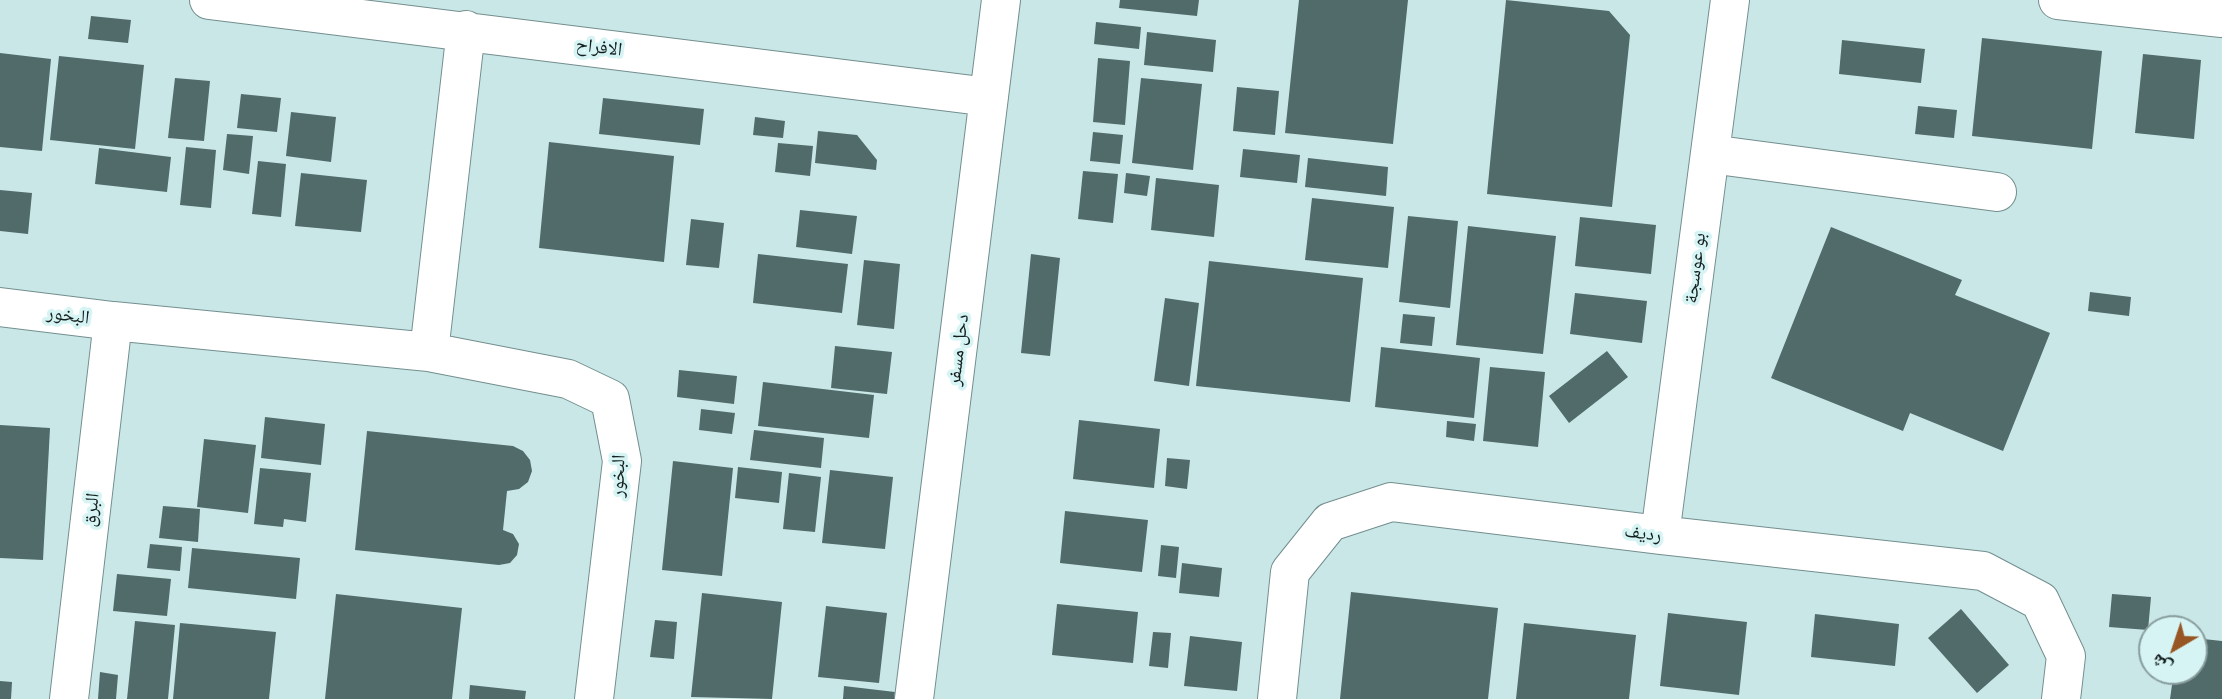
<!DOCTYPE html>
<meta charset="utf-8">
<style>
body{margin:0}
#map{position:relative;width:2222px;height:699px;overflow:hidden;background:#cae7e7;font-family:"Public Sans","Noto Naskh Arabic",sans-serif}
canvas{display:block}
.north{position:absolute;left:2138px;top:615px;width:70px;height:70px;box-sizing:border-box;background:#d7f4f4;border:2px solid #899e9e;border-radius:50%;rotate:219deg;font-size:19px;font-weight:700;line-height:28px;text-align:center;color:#131e1e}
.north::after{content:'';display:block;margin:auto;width:24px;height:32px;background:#985624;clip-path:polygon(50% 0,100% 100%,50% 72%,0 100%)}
</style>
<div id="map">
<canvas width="2222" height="699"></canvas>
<div class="north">ش</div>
</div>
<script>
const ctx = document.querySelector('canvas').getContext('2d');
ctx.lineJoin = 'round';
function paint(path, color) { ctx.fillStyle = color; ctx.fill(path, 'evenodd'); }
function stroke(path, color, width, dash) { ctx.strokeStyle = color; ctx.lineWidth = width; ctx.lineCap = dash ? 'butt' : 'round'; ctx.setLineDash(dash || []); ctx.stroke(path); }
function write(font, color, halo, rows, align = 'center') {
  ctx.font = font + ' "Public Sans","Noto Naskh Arabic",sans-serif'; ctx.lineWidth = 7; ctx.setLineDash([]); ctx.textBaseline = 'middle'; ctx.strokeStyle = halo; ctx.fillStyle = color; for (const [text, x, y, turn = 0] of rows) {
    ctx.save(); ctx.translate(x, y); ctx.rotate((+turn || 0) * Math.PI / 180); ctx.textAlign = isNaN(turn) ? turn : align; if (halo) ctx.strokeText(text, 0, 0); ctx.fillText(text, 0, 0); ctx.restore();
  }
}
paint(new Path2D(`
 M1120 0H1199L1197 16 1119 8Z
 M1299 0H1408L1393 144 1285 133Z
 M1506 0 1609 11 1630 35 1612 207 1487 194Z
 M91 16 131 20 128 43 88 39Z
 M1096 22 1141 27 1139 49 1094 44Z
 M1147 32 1216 40 1213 72 1144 65Z
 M1982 38 2102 51 2092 149 1972 136Z
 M1842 40 1925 49 1921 83 1839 74Z
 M0 53 51 59 42 151 0 147Z
 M2143 54 2201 60 2194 139 2135 133Z
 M59 56 144 65 135 149 50 140Z
 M1098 58 1130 61 1125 125 1093 122Z
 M175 78 210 81 204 141 168 138Z
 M1141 78 1202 84 1193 170 1132 163Z
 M1237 87 1279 91 1275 135 1233 131Z
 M241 94 281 98 277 132 237 128Z
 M603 98 704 109 700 145 599 134Z
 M1918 106 1957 110 1954 138 1915 134Z
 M291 112 336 117 331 162 286 156Z
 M755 117 785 121 783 138 753 135Z
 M818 131 857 135 877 160 876 170 815 163Z
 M1093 132 1123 135 1120 164 1090 161Z
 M227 134 253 136 249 174 223 170Z
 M549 142 674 156 664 262 539 248Z
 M778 143 813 146 810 176 775 172Z
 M186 147 216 150 211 208 180 205Z
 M99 148 171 157 167 192 95 184Z
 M1243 149 1300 155 1297 183 1240 177Z
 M1308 158 1388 167 1386 196 1305 187Z
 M258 161 286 164 281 217 252 214Z
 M1083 171 1118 174 1113 223 1078 219Z
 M301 173 367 180 361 232 295 226Z
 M1126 173 1150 176 1147 196 1124 193Z
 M1156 178 1219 185 1214 237 1151 230Z
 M0 190 32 193 28 234 0 231Z
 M1312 198 1394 207 1388 268 1305 260Z
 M800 210 857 216 852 254 796 247Z
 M1408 216 1458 221 1450 308 1399 302Z
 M1580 217 1656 225 1651 274 1575 266Z
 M691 219 724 223 719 268 686 265Z
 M1468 226 1556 236 1543 354 1456 345Z
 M1831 227 1962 280 1955 295 2050 333 2003 451 1910 413 1903 431 1771 378Z
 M758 254 848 264 842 313 753 303Z
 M1031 254 1060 258 1050 356 1021 353Z
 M864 260 900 264 894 329 857 325Z
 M1209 261 1363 278 1350 402 1196 386Z
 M2090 292 2131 297 2129 316 2088 311Z
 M1575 293 1647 301 1642 343 1570 334Z
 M1165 298 1199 303 1189 386 1154 381Z
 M1403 314 1435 317 1432 346 1400 343Z
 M835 346 892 352 887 394 831 388Z
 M1381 347 1480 358 1474 418 1375 407Z
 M1607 351 1628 377 1569 423 1549 396Z
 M1490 367 1545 372 1538 447 1483 441Z
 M679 370 737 376 734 404 677 397Z
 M763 382 874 395 869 438 758 426Z
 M701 409 735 413 732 434 699 430Z
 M265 417 325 424 321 465 261 458Z
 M1079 420 1160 429 1154 488 1073 479Z
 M1447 421 1476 424 1474 441 1446 437Z
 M0 425 50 428 43 560 0 558Z
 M754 430 824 438 821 468 750 460Z
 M367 431 513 446 523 451 530 460 532 471 528 482 519 489 507 491 503 530 513 534 519 544 517 555 510 563 499 565 355 550Z
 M204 439 256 445 248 513 197 507Z
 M1167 458 1190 460 1187 489 1165 486Z
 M673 461 733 468 722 576 662 570Z
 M738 467 782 472 779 503 735 498Z
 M260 468 311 473 306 522 284 519 283 527 254 524Z
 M830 470 893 477 885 549 822 543Z
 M789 473 821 477 815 532 783 529Z
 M163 506 200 509 198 542 159 538Z
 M1065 511 1148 520 1142 572 1060 563Z
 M150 544 182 547 180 571 147 568Z
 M1161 545 1179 547 1176 578 1158 576Z
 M192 548 300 558 296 599 188 588Z
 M1182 563 1222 568 1219 597 1179 593Z
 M117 574 171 579 167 616 113 611Z
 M1351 592 1498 608 1488 699H1340Z
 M702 593 782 602 772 699 691 697Z
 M336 594 462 608 452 699H325Z
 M2112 594 2151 597 2148 630 2109 627Z
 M1057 604 1138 612 1133 663 1052 655Z
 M826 606 887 613 879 683 818 677Z
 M1961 609 2009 665 1977 693 1928 638Z
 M1668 613 1747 622 1739 695 1660 686Z
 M1815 614 1899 624 1895 666 1811 657Z
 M655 620 677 622 674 659 650 657Z
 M135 621 175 625 168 699H127Z
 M180 623 276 632 269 699H173Z
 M1524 623 1636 635 1629 699H1516Z
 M1153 632 1171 633 1168 668 1149 666Z
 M1190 636 1242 642 1237 691 1184 686Z
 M2194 638 2222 641V699H2170L2174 671H2194Z
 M100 672 118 675 116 699H98Z
 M0 681 12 682 11 699H0Z
 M470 685 526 691 525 699H469Z
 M844 686 895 692 894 699H843Z`), '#516a6a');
const minor = new Path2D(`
 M209 0 989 97
 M2058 0 2222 18
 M1710 154 1997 192
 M0 307 113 321 429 352 568 379 610 399 622 461 594 699
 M429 352 466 30
 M1660 535 1730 0
 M69 699 113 321
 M914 699 1001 0
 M1277 699 1290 572 1330 522 1391 502 1660 535 1983 571 2040 601 2066 656 2061 699`);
stroke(minor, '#738e8e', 40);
stroke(minor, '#fff', 38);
write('19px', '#131e1e', '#d7f4f4', [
 ["الافراح",599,47,7],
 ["بو عوسجة",1695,268,-83],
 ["البخور",68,315,7],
 ["دحل مسفر",958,350,-83],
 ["البخور",618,476,-88],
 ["البرق",91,510,-83],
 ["رديف",1643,533,7]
]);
</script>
